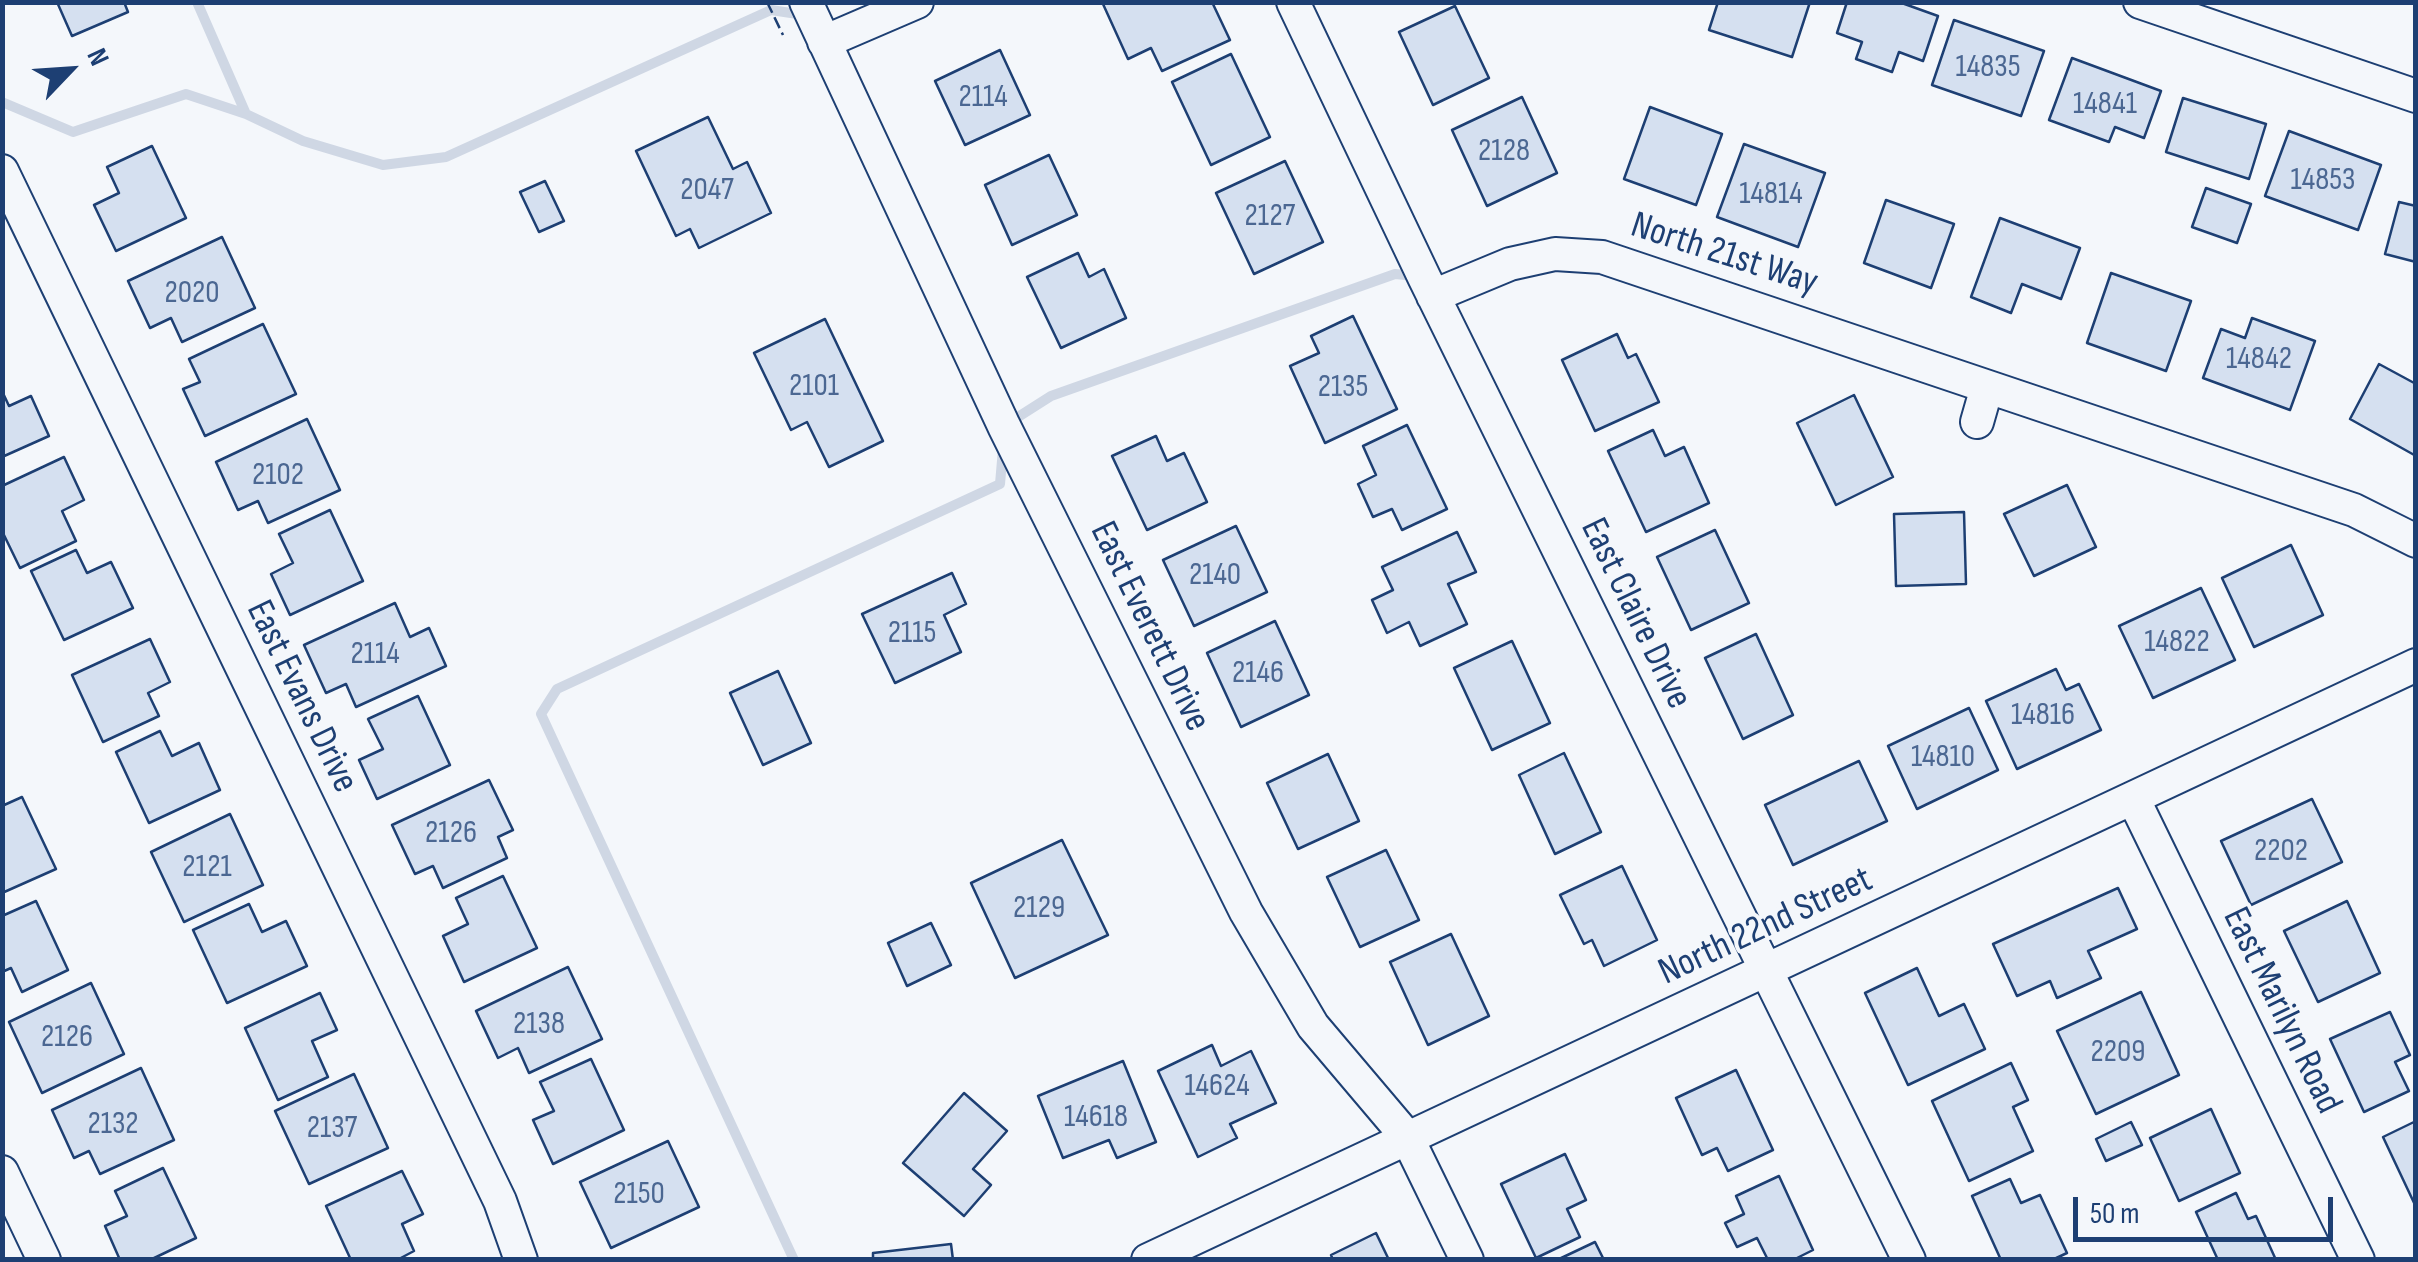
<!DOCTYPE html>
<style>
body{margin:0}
#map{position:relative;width:2418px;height:1262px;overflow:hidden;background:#f4f7fb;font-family:"Sofia Sans Condensed",sans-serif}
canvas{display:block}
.frame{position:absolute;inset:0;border:5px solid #1d3f73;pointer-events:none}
.north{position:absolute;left:20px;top:20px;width:100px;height:100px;-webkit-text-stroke:8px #f4f7fb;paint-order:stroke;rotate:65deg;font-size:28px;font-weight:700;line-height:40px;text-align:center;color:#1d3f73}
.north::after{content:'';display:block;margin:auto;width:35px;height:45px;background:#1d3f73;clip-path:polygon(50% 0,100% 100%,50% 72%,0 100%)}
.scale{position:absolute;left:2073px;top:1197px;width:260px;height:45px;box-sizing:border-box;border:5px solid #1d3f73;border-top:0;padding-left:12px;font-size:30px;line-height:35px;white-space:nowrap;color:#1d3f73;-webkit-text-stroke:8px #f4f7fb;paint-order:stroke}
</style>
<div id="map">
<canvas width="2418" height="1262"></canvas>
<div class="frame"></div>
<div class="north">N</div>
<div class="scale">50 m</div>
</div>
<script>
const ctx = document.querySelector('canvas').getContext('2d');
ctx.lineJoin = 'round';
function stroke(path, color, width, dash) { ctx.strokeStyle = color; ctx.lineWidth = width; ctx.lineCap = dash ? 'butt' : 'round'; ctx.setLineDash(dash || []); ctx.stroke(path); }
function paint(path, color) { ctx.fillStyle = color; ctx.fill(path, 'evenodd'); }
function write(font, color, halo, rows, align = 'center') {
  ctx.font = font + ' "Sofia Sans Condensed",sans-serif'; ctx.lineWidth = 8; ctx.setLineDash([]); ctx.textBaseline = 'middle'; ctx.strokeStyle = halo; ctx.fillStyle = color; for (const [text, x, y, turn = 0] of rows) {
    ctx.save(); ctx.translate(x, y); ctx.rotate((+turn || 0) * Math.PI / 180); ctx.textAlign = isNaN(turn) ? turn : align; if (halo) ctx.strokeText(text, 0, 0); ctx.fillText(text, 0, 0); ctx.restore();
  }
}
stroke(new Path2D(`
 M197 2 246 114
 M2 102 73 132 186 94 246 114 303 141 383 165 446 157 771 10 804 15
 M1007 424 1051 396 1395 274 1416 276
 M794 1260 541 714 557 689 1000 484 1003 449`), '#cfd7e4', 10);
const building = new Path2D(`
 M57 2H124L128 12 72 36Z
 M1107 2H1212L1230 40 1162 71 1151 48 1128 59 1103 4Z
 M1718 2H1810L1792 57 1709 30Z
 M1847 2H1899L1938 16 1923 61 1899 52 1892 72 1856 59 1862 42 1837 33Z
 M1455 6 1489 78 1433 105 1399 32Z
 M1954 20 2044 51 2021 116 1932 85Z
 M1000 50 1030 115 965 145 935 81Z
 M1231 54 1270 137 1211 165 1172 82Z
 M2072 58 2161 91 2144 138 2115 127 2109 142 2049 120Z
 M1522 97 1557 173 1487 206 1452 130Z
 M2183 98 2266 124 2249 179 2166 152Z
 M1650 107 1722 134 1696 205 1624 179Z
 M708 117 733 169 747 162 771 213 699 248 690 229 676 236 636 151Z
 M2289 131 2381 165 2358 230 2265 196Z
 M1744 144 1825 173 1798 247 1717 217Z
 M152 146 186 218 116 251 94 205 119 193 107 167Z
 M1049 155 1077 215 1012 245 985 185Z
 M1285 161 1323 242 1254 274 1216 193Z
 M545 181 564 221 539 232 520 192Z
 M2206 188 2251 204 2237 243 2192 227Z
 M1886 200 1954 224 1931 288 1864 263Z
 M2399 202 2416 206V262L2385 254Z
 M2000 218 2080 248 2061 299 2022 284 2011 313 1971 297Z
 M222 237 255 308 182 342 171 318 150 328 128 281Z
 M1078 253 1089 277 1104 269 1126 318 1061 348 1027 277Z
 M2111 273 2191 301 2166 371 2087 343Z
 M1353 316 1397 409 1325 443 1290 366 1319 353 1311 336Z
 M2252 318 2315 341 2290 410 2203 378 2221 329 2245 338Z
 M825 319 883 441 829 467 807 422 791 430 754 353Z
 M263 324 296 394 205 436 183 389 200 382 189 359Z
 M1617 334 1628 358 1636 354 1659 402 1595 431 1562 360Z
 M2379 364 2416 384V456L2350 419Z
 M2 391 9 406 31 396 49 436 2 457Z
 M1854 395 1893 477 1836 505 1797 423Z
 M307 419 340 490 268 523 258 501 238 510 216 462Z
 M1407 425 1447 509 1402 530 1392 509 1373 517 1358 484 1376 475 1363 446Z
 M1653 430 1665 456 1684 447 1709 503 1646 532 1608 451Z
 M1156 436 1167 461 1184 453 1207 502 1147 530 1112 456Z
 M64 457 84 500 62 511 76 541 20 568 2 531V486Z
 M2067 485 2096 547 2034 576 2004 514Z
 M330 510 363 581 290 615 271 574 293 563 279 534Z
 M1964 512 1966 584 1896 586 1894 514Z
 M1236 526 1267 592 1194 626 1163 560Z
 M1715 530 1749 603 1691 630 1657 557Z
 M1457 532 1476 572 1448 584 1467 624 1420 646 1409 622 1387 633 1372 600 1393 590 1382 567Z
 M2291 545 2323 615 2254 647 2222 578Z
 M76 550 87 573 111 562 133 608 64 640 31 571Z
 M952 573 966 604 944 615 961 652 895 683 862 614Z
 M2201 588 2235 660 2153 698 2119 626Z
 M395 603 410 637 429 628 446 666 356 707 346 684 326 693 304 645Z
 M1275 621 1309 695 1241 727 1207 653Z
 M1756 634 1793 715 1743 739 1705 658Z
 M150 639 170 682 148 693 159 716 103 742 72 675Z
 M1512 641 1550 723 1492 750 1454 668Z
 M2056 669 2066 690 2079 684 2101 730 2017 769 1986 701Z
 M778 671 811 743 763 765 730 693Z
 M418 696 450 765 377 799 359 760 383 749 368 719Z
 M1969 708 1998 770 1917 809 1888 746Z
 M160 731 172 756 199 743 220 790 149 823 116 752Z
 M1564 753 1601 832 1555 854 1519 775Z
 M1328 754 1359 821 1298 849 1267 783Z
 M1859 761 1887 821 1793 865 1765 805Z
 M489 780 513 830 498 837 507 858 443 888 433 866 415 874 392 825Z
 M22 797 56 869 2 893V806Z
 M2312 799 2342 862 2251 905 2221 841Z
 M230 814 263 885 184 922 151 852Z
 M1062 840 1108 935 1015 978 971 883Z
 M1386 850 1419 920 1360 947 1327 877Z
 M1622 866 1657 940 1604 966 1592 940 1584 944 1560 895Z
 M503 876 537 948 464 982 443 936 468 924 456 898Z
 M2118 888 2137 929 2088 951 2101 978 2057 998 2050 981 2017 996 1993 944Z
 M36 901 68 970 22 992 11 968 2 972V916Z
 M2347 901 2380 973 2318 1002 2284 931Z
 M249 904 262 932 286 921 307 966 227 1003 193 930Z
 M931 923 951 965 907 986 888 943Z
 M1451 934 1489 1016 1428 1045 1390 962Z
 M568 967 602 1039 529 1073 518 1048 498 1058 476 1011Z
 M1917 968 1939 1016 1964 1004 1985 1049 1908 1085 1865 993Z
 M91 983 124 1054 42 1093 9 1022Z
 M2141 992 2179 1075 2096 1114 2057 1031Z
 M320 993 337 1030 312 1041 328 1077 278 1100 245 1028Z
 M2390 1012 2410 1055 2395 1062 2409 1091 2364 1112 2330 1039Z
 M1212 1045 1221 1066 1251 1051 1276 1103 1230 1124 1237 1138 1198 1157 1158 1071Z
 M591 1059 624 1130 553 1164 533 1120 554 1111 540 1082Z
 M1123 1061 1156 1142 1117 1158 1109 1140 1063 1158 1038 1096Z
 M2011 1063 2028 1100 2013 1107 2033 1151 1969 1181 1932 1101Z
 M141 1068 174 1140 100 1174 89 1151 74 1158 52 1110Z
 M1736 1070 1773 1150 1728 1171 1717 1148 1702 1155 1676 1098Z
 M354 1074 388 1148 309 1184 275 1111Z
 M964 1093 1007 1131 973 1169 991 1185 964 1216 903 1163Z
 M2211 1109 2240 1173 2179 1201 2150 1138Z
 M2416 1121V1207L2383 1137Z
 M2131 1122 2142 1145 2106 1161 2096 1139Z
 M668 1141 699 1207 611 1248 580 1182Z
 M1565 1154 1586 1200 1567 1209 1580 1237 1536 1258 1501 1184Z
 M163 1168 196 1238 150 1260H120L105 1226 127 1216 115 1191Z
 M402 1171 423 1214 402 1224 414 1251 397 1260H351L326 1206Z
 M1779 1176 1813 1250 1793 1260H1768L1757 1238 1737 1247 1725 1223 1744 1214 1736 1196Z
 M2010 1179 2021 1203 2040 1195 2067 1253 2052 1260H2001L1972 1196Z
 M2236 1193 2248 1219 2256 1216 2276 1260H2218L2196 1212Z
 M1376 1233 1389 1260H1333L1331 1255Z
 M1595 1242 1604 1260H1557Z
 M951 1244 953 1260H873V1253Z`);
paint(building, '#d5e0f0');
stroke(building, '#1d3f73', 2.5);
const street = new Path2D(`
 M806 2 1004 426 1246 912 1313 1026 1407 1137 1467 1260
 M1293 2 1424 277 1909 1260
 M2140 2 2416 96
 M824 42 917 2
 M2 171 500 1201 521 1260
 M1433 296 1510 264 1555 254 1602 257 2354 510 2416 541
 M1977 422 1987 387
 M2133 798 2358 1260
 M2 1172 44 1260
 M1148 1260 2416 665`);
stroke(street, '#1d3f73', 36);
stroke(street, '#f4f7fb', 32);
stroke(new Path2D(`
 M767 2 783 35`), '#1d3f73', 2.5, [12, 5]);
write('32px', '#4b6792', null, [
 ["14835",1988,68],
 ["2114",983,98],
 ["14841",2105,105],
 ["2128",1504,152],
 ["14853",2323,181],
 ["2047",707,191],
 ["14814",1771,195],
 ["2127",1270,217],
 ["2020",192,294],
 ["14842",2259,360],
 ["2101",814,387],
 ["2135",1343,388],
 ["2102",278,476],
 ["2140",1215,576],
 ["2115",912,634],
 ["14822",2177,643],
 ["2114",375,655],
 ["2146",1258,674],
 ["14816",2043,716],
 ["14810",1943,758],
 ["2126",451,834],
 ["2202",2281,852],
 ["2121",207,868],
 ["2129",1039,909],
 ["2138",539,1025],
 ["2126",67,1038],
 ["2209",2118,1053],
 ["14624",1217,1087],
 ["14618",1096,1118],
 ["2132",113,1125],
 ["2137",332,1129],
 ["2150",639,1195]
]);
write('38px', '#1d3f73', '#f4f7fb', [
 ["North 21st Way",1724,255,18],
 ["East Claire Drive",1635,614,64],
 ["East Everett Drive",1149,627,64],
 ["East Evans Drive",301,697,64],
 ["North 22nd Street",1766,927,-25],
 ["East Marilyn Road",2281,1011,64]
]);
</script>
